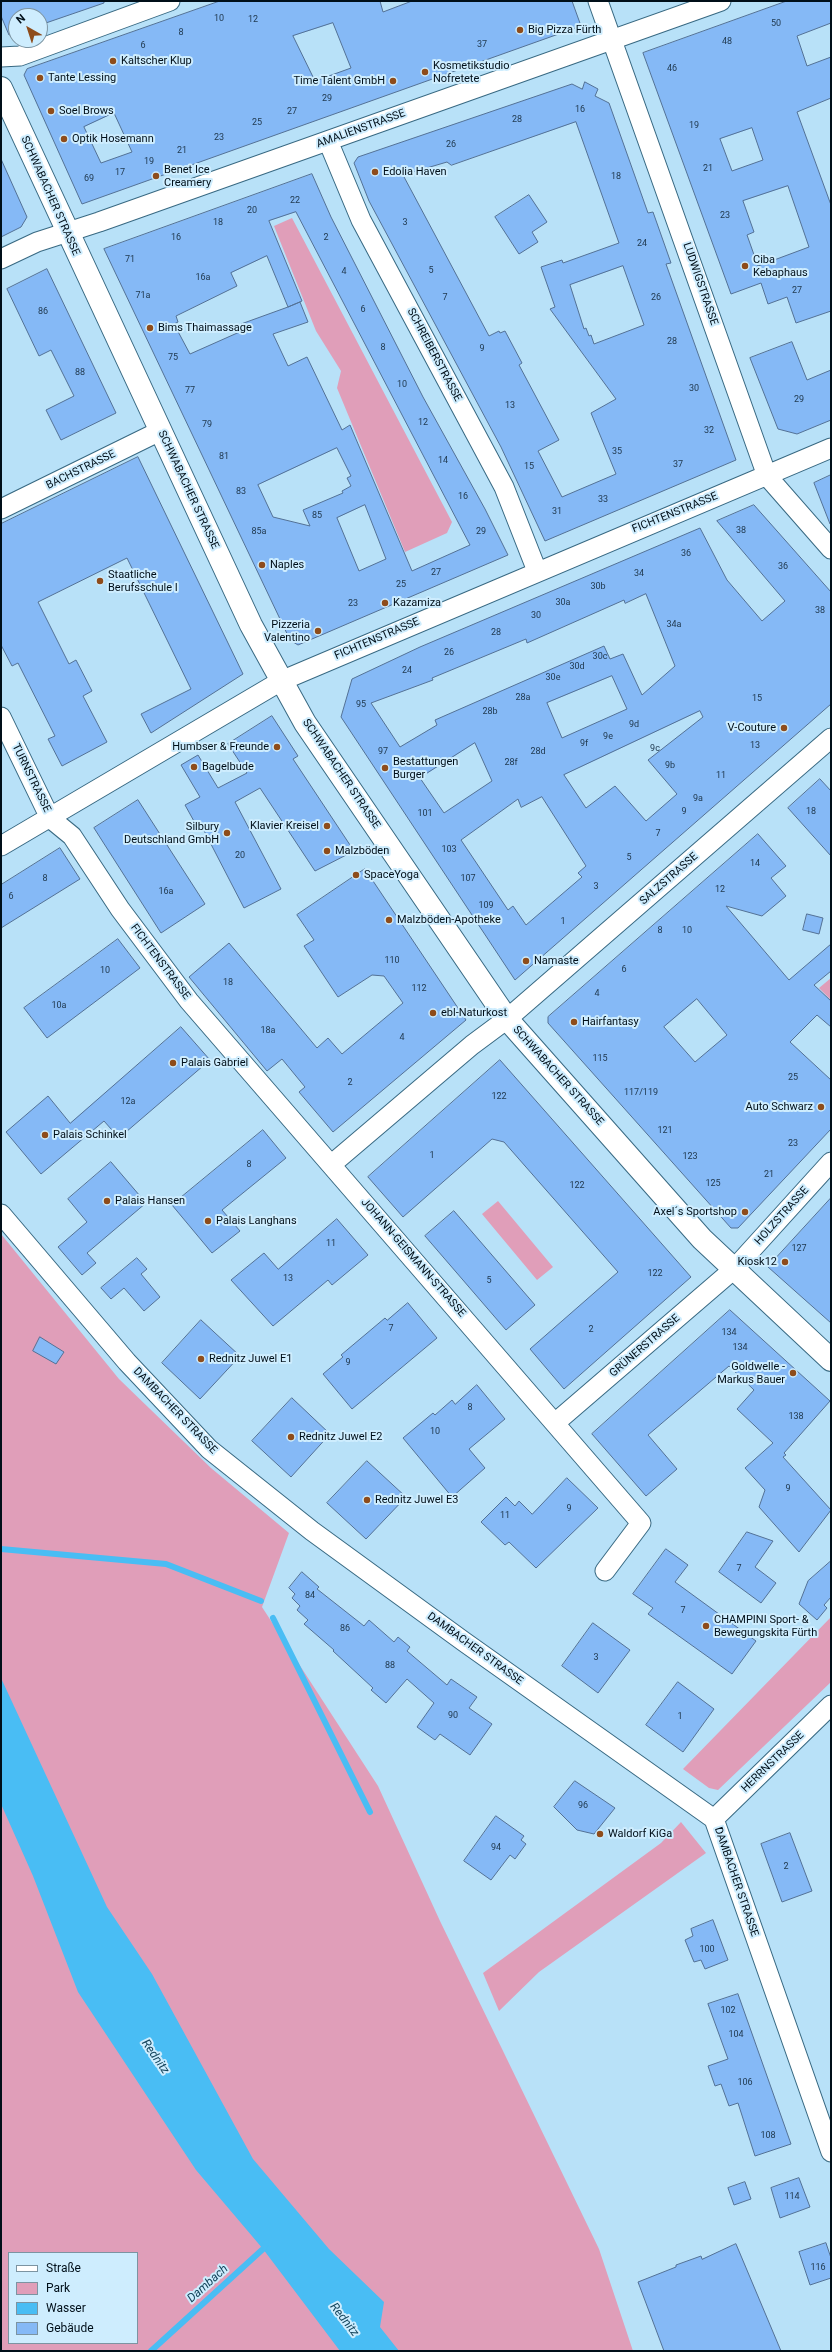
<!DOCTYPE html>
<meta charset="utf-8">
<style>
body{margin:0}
#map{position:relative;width:832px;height:2352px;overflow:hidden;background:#b8e1f8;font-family:Roboto,sans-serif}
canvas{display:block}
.frame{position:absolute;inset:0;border:2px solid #000f19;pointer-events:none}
.legend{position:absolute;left:8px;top:2252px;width:130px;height:92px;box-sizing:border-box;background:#ceedfe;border:1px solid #7c94a2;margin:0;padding:5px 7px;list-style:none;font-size:12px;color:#000f19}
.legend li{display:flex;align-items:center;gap:8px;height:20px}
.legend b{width:20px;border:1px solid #7c94a2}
.north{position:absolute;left:8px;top:8px;width:40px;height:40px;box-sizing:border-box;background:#ceedfe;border:1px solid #7c94a2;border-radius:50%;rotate:321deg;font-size:11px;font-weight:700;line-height:16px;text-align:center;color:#000f19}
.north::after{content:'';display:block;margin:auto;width:14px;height:18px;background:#8e4c1b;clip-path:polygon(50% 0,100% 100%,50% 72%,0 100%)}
</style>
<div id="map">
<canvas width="832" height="2352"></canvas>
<div class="frame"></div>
<ul class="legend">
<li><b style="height:5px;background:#fff"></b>Straße</li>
<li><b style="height:11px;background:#e09eb9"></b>Park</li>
<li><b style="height:11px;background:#49bdf4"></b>Wasser</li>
<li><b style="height:11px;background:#85b9f6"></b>Gebäude</li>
</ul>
<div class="north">N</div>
</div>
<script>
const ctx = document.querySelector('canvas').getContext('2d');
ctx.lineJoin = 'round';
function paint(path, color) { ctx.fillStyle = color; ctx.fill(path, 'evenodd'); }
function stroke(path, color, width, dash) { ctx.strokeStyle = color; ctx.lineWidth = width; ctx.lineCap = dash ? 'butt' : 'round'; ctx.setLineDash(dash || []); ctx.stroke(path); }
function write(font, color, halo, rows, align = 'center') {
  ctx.font = font + ' Roboto,sans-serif'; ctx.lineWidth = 4; ctx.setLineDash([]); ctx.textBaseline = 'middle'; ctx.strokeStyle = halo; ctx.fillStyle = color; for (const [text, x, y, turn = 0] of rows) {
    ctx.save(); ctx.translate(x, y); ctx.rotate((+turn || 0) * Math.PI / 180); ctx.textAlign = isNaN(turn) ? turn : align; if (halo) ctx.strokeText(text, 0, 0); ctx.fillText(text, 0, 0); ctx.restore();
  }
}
paint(new Path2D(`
 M292 218 452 522 447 533 405 552 337 388 341 371 316 331 274 226Z
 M831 978V1000L819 988Z
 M498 1201 553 1267 537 1280 482 1214Z
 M1 1234 119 1379 211 1468 289 1533 262 1607 378 1786 440 1921 599 2249 633 2351H1ZM9 2253H137V2343H9Z
 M831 1617V1682L718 1790 709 1788 683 1769Z
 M681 1822 706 1853 539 1972 499 2011 483 1973 661 1843Z`), '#e09eb9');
paint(new Path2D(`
 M1 1678 107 1907 152 1974 253 2159 329 2249 384 2302 380 2327 399 2351H340L263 2249 196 2170 78 1992 33 1876 1 1804Z`), '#49bdf4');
stroke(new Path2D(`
 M1 1549 166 1564 261 1601
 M273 1618 370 1812
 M151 2351 263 2249 266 2243`), '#49bdf4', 6);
const building = new Path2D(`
 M1 1H104V3L40 25V16H16V33L9 35 1 16Z
 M220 1H380L383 12 412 1H572L581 26 82 204 24 75 27 69ZM333 23 351 68 315 81 293 36ZM114 113 132 152 101 163 84 127Z
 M787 1H831V23L797 36 807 66 831 57V98L797 112 831 205V311L796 323 787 297 768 304 761 283 731 294 643 53ZM752 128 763 160 732 171 720 139ZM788 186 809 247 758 266 747 235 754 232 743 201Z
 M585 82 598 89 595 96 609 103 648 213 653 212 671 263 666 264 736 460 545 541 501 447 369 201 354 163 358 157 572 84 582 89ZM576 122 619 243 563 263 562 260 541 267 555 307 550 309 616 399 591 413 616 474 562 497 538 451 559 440 519 365 522 363 505 331 500 333 499 331 489 336 403 175 447 162 451 165ZM623 266 644 325 594 344 591 335 589 336 586 328 584 329 570 285Z
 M1 159 27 217 21 227 1 237Z
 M312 174 331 217 423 397 485 509 508 555 298 645 290 640 104 249ZM296 212 470 545 412 571 350 425 342 430 307 357 288 366 273 334 308 322 300 302 288 307 302 301 269 221ZM267 256 288 307 241 324 244 330 190 354 174 324 178 322 176 316 237 286 231 273ZM337 448 351 476 347 478 351 486 342 491 343 493 303 510 310 526 273 517 258 485ZM365 505 386 559 359 571 337 518Z
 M529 195 547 222 532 232 538 242 519 254 495 217Z
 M47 269 116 413 61 440 46 410 74 396 51 350 39 356 7 289Z
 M792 342 807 380 831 370V420L797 434 778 429 750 358Z
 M138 457 243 674 151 733 141 714 191 689 127 558 38 602 69 664 76 660 92 691 83 696 107 742 62 766 48 739 55 736 18 663 12 666 1 645V524Z
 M831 475V523L830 524 814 483Z
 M754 505 831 592V704L515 980 341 717 352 679 420 647 700 528 727 580 762 621 785 601 717 521ZM646 594 675 666 642 695 623 654 610 659 604 646 435 720 437 725 400 747 371 703 433 680 432 678 526 639 527 643 624 600 625 603ZM612 676 627 709 562 738 547 703ZM700 711 703 717 648 760 677 794 646 821 615 786 586 808 564 775ZM475 743 492 781 444 813 420 778ZM542 797 586 866 578 873 582 877 526 925 513 906 508 910 461 840 518 799 521 807Z
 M272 716 298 756 293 759 354 851 315 871 260 788 235 802 281 889 244 908 199 821 195 823 185 805 200 797 181 765 198 755 218 788 247 773 228 744Z
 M820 779 831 791V856L788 808Z
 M138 800 205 904 161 933 94 828Z
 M758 834 786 866 771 878 786 896 762 916 726 906 789 980 831 944V971L814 985 831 1001V1027L817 1015 790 1042 831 1080V1129L738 1228H731L548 1023V1017ZM697 999 727 1035 695 1062 664 1027Z
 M60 848 80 879 1 928V885Z
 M365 869 466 1020 333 1132 299 1092 305 1087 282 1059 267 1071 189 977 229 943 317 1048 328 1038 342 1054 403 1003 384 976 372 975 338 997 304 946 314 940 297 915Z
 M807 914 823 918 819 934 803 930Z
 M118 939 140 968 47 1038 24 1008Z
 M181 1027 210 1060 119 1138 104 1121 41 1174 6 1132 48 1096 70 1123Z
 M500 1060 691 1277 564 1389 530 1349 618 1272 504 1142 492 1139 403 1217 368 1177Z
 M263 1130 286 1158 222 1210 240 1231 212 1253 172 1205Z
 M111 1162 146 1203 87 1253 96 1263 82 1275 58 1247 87 1222 68 1199Z
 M831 1198V1323L768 1267Z
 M454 1211 535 1305 506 1330 425 1236Z
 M337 1219 368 1255 332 1285 328 1280 273 1326 231 1280 264 1253 278 1269Z
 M137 1258 147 1269 141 1274 160 1297 144 1311 124 1288 111 1299 101 1288Z
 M408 1303 437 1338 352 1409 323 1374 343 1357 341 1355 385 1318 387 1320Z
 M730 1310 830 1401 784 1453 786 1455 783 1457 831 1510 799 1552 759 1507 765 1490 745 1468 773 1443 737 1409 754 1390 729 1366 648 1435 677 1469 646 1496 592 1434Z
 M201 1320 240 1356 200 1399 162 1363Z
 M40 1337 64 1352 56 1364 33 1351Z
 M477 1385 505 1419 469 1449 485 1468 452 1497 403 1438 433 1413 435 1415 452 1400 455 1404Z
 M292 1398 330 1434 291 1477 252 1441Z
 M367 1461 406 1497 366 1539 327 1503Z
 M567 1478 598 1508 536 1568 509 1542 505 1545 481 1522 506 1497 515 1506 519 1501 532 1514Z
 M747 1532 773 1541 755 1567 776 1583 761 1603 719 1572Z
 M666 1549 688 1565 675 1582 756 1641 732 1674 648 1614 653 1608 633 1594Z
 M831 1561V1597L824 1605 827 1608 817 1620 799 1604 808 1581Z
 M302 1572 319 1587 317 1589 364 1626 369 1620 394 1642 398 1637 410 1647 407 1651 447 1685 451 1679 477 1697 469 1708 492 1724 470 1755 440 1734 435 1740 417 1727 434 1703 407 1679 386 1703 371 1690 373 1688 333 1651 334 1650 304 1624 308 1620 297 1610 300 1606 292 1598 295 1594 289 1588Z
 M593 1623 630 1650 598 1693 562 1666Z
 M678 1682 714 1709 683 1752 646 1725Z
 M575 1781 615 1808 594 1834 577 1830 554 1807Z
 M496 1816 524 1836 521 1840 526 1844 515 1859 510 1855 491 1880 464 1861Z
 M790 1833 812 1891 782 1902 761 1844Z
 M713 1920 728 1960 705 1969 701 1960 694 1962 685 1940 693 1936 691 1929Z
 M738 1994 791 2144 755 2156 738 2103 729 2106 721 2084 715 2086 708 2066 728 2059 708 2004Z
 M799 2178 810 2207 780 2218 771 2188Z
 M745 2182 751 2199 734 2205 728 2188Z
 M826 2243 831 2258V2278L810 2285 799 2252Z
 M736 2244 781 2351H664L638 2282 676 2267V2265L701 2256 702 2259Z`);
paint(building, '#85b9f6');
stroke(building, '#537195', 1);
const minor = new Path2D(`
 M598 1 767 476 831 549
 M1 57 20 56 170 1
 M328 141 361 220 504 487 537 571
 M1 259 37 242 99 222 721 1
 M1 509 160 431
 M1 717 50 818 72 836 120 909 189 1001 641 1523 605 1571
 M1 846 281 681 831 448
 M332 1164 472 1045 507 1019 831 738
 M1 1214 127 1362 209 1449 312 1531 463 1641 714 1819 831 2152
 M555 1423 734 1269 831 1162
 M714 1819 831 1705`);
const secondary = new Path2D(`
 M1 88 251 625 305 723 507 1019 702 1239 831 1360`);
stroke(minor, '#386982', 21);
stroke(secondary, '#386982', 24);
stroke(minor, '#fff', 19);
stroke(secondary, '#fff', 22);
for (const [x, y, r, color] of [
 [520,30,4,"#8e4c1b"],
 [113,61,4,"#8e4c1b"],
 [425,72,4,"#8e4c1b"],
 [40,78,4,"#8e4c1b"],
 [393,81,4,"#8e4c1b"],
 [51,111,4,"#8e4c1b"],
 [64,139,4,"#8e4c1b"],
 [375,172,4,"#8e4c1b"],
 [156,176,4,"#8e4c1b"],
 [745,266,4,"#8e4c1b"],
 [150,328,4,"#8e4c1b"],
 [262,565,4,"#8e4c1b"],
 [100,581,4,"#8e4c1b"],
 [385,603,4,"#8e4c1b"],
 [318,631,4,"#8e4c1b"],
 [784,728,4,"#8e4c1b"],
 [277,747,4,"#8e4c1b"],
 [194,767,4,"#8e4c1b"],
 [385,768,4,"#8e4c1b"],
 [327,826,4,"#8e4c1b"],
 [227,833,4,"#8e4c1b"],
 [327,851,4,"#8e4c1b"],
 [356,875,4,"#8e4c1b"],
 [389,920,4,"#8e4c1b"],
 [526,961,4,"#8e4c1b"],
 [433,1013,4,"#8e4c1b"],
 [574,1022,4,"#8e4c1b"],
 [173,1063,4,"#8e4c1b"],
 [821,1107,4,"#8e4c1b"],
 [45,1135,4,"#8e4c1b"],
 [107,1201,4,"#8e4c1b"],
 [745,1212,4,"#8e4c1b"],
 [208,1221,4,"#8e4c1b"],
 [785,1262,4,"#8e4c1b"],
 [201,1359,4,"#8e4c1b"],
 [793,1373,4,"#8e4c1b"],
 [291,1437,4,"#8e4c1b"],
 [367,1500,4,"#8e4c1b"],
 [706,1626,4,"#8e4c1b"],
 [600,1834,4,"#8e4c1b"]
]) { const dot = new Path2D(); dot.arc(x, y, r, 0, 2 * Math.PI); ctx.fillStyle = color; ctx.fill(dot); stroke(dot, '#ceedfe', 1.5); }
write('9px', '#213a50', null, [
 ["10",219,19],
 ["12",253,20],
 ["50",776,24],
 ["8",181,33],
 ["48",727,42],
 ["37",482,45],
 ["6",143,46],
 ["46",672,69],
 ["29",327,99],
 ["16",580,110],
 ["27",292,112],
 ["28",517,120],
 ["25",257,123],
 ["19",694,126],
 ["23",219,138],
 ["26",451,145],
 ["21",182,151],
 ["19",149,162],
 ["21",708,169],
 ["17",120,173],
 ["18",616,177],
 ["69",89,179],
 ["22",295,201],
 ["20",252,211],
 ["23",725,216],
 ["18",218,223],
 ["3",405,223],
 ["16",176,238],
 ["2",326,238],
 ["24",642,244],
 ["71",130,260],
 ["5",431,271],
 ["4",344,272],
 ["16a",203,278],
 ["27",797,291],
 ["71a",143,296],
 ["7",445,298],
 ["26",656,298],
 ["6",363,310],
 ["86",43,312],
 ["28",672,342],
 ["8",383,348],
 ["9",482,349],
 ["75",173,358],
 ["88",80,373],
 ["10",402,385],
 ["30",694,389],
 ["77",190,391],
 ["29",799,400],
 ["13",510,406],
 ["12",423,423],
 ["79",207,425],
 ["32",709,431],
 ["35",617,452],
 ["81",224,457],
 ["14",443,461],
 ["37",678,465],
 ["15",529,467],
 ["83",241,492],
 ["16",463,497],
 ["33",603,500],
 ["31",557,512],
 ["85",317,516],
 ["38",741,531],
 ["85a",259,532],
 ["29",481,532],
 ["36",686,554],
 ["36",783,567],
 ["27",436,573],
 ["34",639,574],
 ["25",401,585],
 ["30b",598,587],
 ["30a",563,603],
 ["23",353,604],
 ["38",820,611],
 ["30",536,616],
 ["34a",674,625],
 ["28",496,633],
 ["26",449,653],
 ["30c",600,657],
 ["30d",577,667],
 ["24",407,671],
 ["30e",553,678],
 ["28a",523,698],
 ["15",757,699],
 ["95",361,705],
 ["28b",490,712],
 ["9d",634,725],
 ["9e",608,737],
 ["9f",584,744],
 ["13",755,746],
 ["9c",655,749],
 ["97",383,752],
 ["28d",538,752],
 ["28f",511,763],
 ["9b",670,766],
 ["11",721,776],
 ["9a",698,799],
 ["9",684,812],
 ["18",811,812],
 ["101",425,814],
 ["7",658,834],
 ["103",449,850],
 ["20",240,856],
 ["5",629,858],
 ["14",755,864],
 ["8",45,879],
 ["107",468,879],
 ["3",596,887],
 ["12",720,890],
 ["16a",166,892],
 ["6",11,897],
 ["109",486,906],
 ["1",563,922],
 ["8",660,931],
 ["10",687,931],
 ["110",392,961],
 ["6",624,970],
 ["10",105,971],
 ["18",228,983],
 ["112",419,989],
 ["4",597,994],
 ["10a",59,1006],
 ["18a",268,1031],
 ["4",402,1038],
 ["115",600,1059],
 ["25",793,1078],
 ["2",350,1083],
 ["117/119",641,1093],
 ["122",499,1097],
 ["12a",128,1102],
 ["121",665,1131],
 ["23",793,1144],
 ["1",432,1156],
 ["123",690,1157],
 ["8",249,1165],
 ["21",769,1175],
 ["125",713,1184],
 ["122",577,1186],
 ["11",331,1244],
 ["127",799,1249],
 ["122",655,1274],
 ["13",288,1279],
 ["5",489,1281],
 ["7",391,1329],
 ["2",591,1330],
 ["134",729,1333],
 ["134",740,1348],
 ["9",348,1363],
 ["8",470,1408],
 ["138",796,1417],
 ["10",435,1432],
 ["9",788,1489],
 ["9",569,1509],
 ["11",505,1516],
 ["7",739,1569],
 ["84",310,1596],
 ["7",683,1611],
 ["86",345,1629],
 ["3",596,1658],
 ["88",390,1666],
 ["90",453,1716],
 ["1",680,1717],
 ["96",583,1806],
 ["94",496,1848],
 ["2",786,1867],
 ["100",707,1950],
 ["102",728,2011],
 ["104",736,2035],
 ["106",745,2083],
 ["108",768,2136],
 ["114",792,2197],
 ["116",818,2268]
]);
write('11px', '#000f19', '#ceedfe', [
 ["Big Pizza Fürth",528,30],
 ["Kaltscher Klup",121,61],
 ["Kosmetikstudio",433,66],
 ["Nofretete",433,79],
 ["Tante Lessing",48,78],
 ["Time Talent GmbH",385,81,"right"],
 ["Soel Brows",59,111],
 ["Optik Hosemann",72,139],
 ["Benet Ice",164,170],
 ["Creamery",164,183],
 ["Edolia Haven",383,172],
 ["Ciba",753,260],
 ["Kebaphaus",753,273],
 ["Bims Thaimassage",158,328],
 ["Naples",270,565],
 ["Staatliche",108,575],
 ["Berufsschule I",108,588],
 ["Kazamiza",393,603],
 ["Pizzeria",310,625,"right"],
 ["Valentino",310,638,"right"],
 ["V-Couture",776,728,"right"],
 ["Humbser & Freunde",269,747,"right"],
 ["Bestattungen",393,762],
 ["Burger",393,775],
 ["Bagelbude",202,767],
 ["Klavier Kreisel",319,826,"right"],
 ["Silbury",219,827,"right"],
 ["Deutschland GmbH",219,840,"right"],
 ["Malzböden",335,851],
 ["SpaceYoga",364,875],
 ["Malzböden-Apotheke",397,920],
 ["Namaste",534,961],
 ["ebl-Naturkost",441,1013],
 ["Hairfantasy",582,1022],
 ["Palais Gabriel",181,1063],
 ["Auto Schwarz",813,1107,"right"],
 ["Palais Schinkel",53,1135],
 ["Palais Hansen",115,1201],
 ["Axel´s Sportshop",737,1212,"right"],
 ["Palais Langhans",216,1221],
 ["Kiosk12",777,1262,"right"],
 ["Rednitz Juwel E1",209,1359],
 ["Goldwelle -",785,1367,"right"],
 ["Markus Bauer",785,1380,"right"],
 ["Rednitz Juwel E2",299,1437],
 ["Rednitz Juwel E3",375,1500],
 ["CHAMPINI Sport- &",714,1620],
 ["Bewegungskita Fürth",714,1633],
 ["Waldorf KiGa",608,1834]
], 'left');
write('11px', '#000f19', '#ceedfe', [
 ["AMALIENSTRASSE",361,129,-20],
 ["SCHWABACHER STRASSE",50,196,66],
 ["LUDWIGSTRASSE",700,284,71],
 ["SCHREIBERSTRASSE",434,355,62],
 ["BACHSTRASSE",81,470,-26],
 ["SCHWABACHER STRASSE",188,490,65],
 ["FICHTENSTRASSE",675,513,-22],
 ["FICHTENSTRASSE",377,639,-23],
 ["SCHWABACHER STRASSE",341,774,56],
 ["TURNSTRASSE",31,778,64],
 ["SALZSTRASSE",669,879,-41],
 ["FICHTENSTRASSE",160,962,53],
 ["SCHWABACHER STRASSE",558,1076,48],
 ["HOLZSTRASSE",782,1216,-48],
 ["JOHANN-GEISMANN-STRASSE",413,1258,49],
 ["GRÜNERSTRASSE",645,1346,-41],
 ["DAMBACHER STRASSE",175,1411,46],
 ["DAMBACHER STRASSE",475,1649,36],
 ["HERRNSTRASSE",773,1762,-44],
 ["DAMBACHER STRASSE",736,1882,71]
]);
write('italic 12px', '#13435a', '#ceedfe', [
 ["Rednitz",155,2057,55],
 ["Dambach",208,2284,-42],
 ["Rednitz",344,2320,52]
]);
</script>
